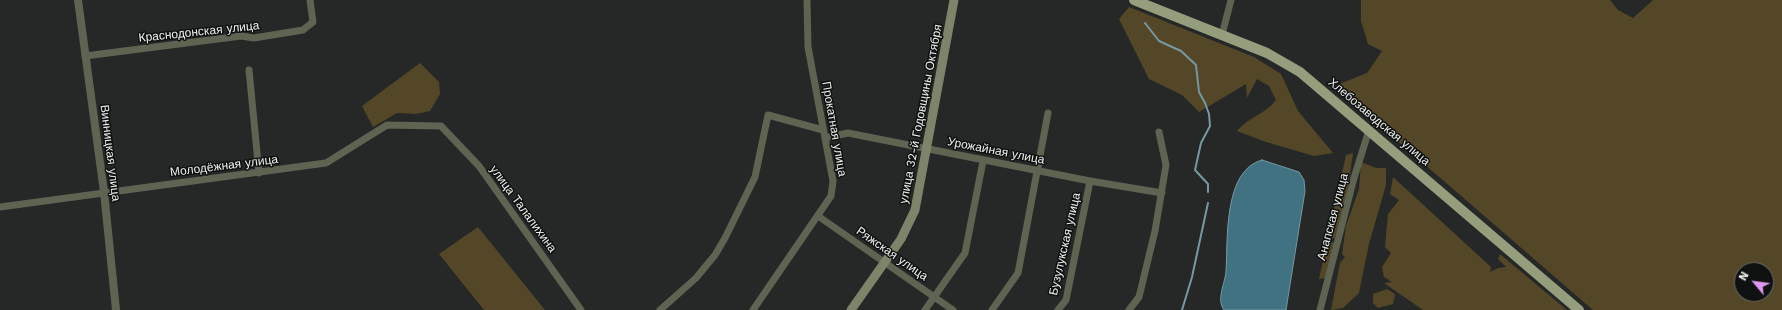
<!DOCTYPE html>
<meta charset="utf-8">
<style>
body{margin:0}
#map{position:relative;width:1782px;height:310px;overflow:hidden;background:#252826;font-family:"Work Sans",sans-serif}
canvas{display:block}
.north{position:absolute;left:1734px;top:262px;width:40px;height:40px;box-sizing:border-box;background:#0f1110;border:1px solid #696b69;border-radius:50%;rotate:299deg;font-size:11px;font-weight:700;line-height:16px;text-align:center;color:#eff1ef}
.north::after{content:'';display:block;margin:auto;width:14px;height:18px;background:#de98f2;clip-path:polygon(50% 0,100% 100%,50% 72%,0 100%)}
</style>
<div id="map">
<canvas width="1782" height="310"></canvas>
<div class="north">N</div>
</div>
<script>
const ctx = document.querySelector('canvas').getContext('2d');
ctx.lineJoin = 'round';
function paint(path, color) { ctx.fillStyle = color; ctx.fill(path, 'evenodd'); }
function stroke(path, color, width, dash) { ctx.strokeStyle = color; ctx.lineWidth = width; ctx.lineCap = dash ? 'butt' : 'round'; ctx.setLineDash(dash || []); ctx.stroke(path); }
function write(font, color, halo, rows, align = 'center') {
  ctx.font = font + ' "Work Sans",sans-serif'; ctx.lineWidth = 3; ctx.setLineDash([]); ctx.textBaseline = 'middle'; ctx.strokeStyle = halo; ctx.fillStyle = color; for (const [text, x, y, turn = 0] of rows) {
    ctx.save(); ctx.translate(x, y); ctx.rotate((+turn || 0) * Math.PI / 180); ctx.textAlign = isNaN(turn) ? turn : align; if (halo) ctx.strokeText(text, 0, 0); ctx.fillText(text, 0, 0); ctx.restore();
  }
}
paint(new Path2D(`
 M1361 0H1610L1618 10 1633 18 1653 0H1782V310H1593L1334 86 1367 73 1382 51 1368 44 1361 21ZM1742 270H1766V294H1742Z
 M1129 7 1254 57 1281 74 1298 111 1333 153 1314 156 1266 142 1237 131C1248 117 1266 114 1276 100L1269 86 1257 79 1247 98 1246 84 1199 112 1182 95 1149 79 1119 19Z
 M420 63 439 82 440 94 430 111 416 114 397 113 373 127 362 106Z
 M1353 153 1347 193 1335 238 1327 240 1346 155Z
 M1361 162 1376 168H1386V185L1369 244 1359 293 1343 308 1331 310 1340 263 1345 257 1342 254 1346 226 1359 189Z
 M1393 177 1491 267 1490 272 1498 268 1506 267 1498 259 1500 254 1567 310H1423L1384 283 1392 282 1384 277 1382 267 1391 253 1385 247 1388 214 1399 200 1390 194Z
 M478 227 545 310H484L439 254Z
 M1334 242 1326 278 1319 279 1327 243Z
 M1387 289 1395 294 1393 304 1378 308 1373 303V294Z`), '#534728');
const water = new Path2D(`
 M1262 160 1299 172 1304 180 1305 191 1286 310H1224C1216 299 1225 284 1226 271 1228 240 1223 170 1262 160Z`);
paint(water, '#417281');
stroke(water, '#7598a2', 1);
stroke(new Path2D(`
 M1145 23 1159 41 1181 51 1196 65 1199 92 1205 103 1209 114 1210 126 1201 143 1195 170 1208 184V192
 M1182 310 1192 277 1208 203`), '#7598a2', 2);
stroke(new Path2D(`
 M1222 35 1231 0
 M85 56 241 36 254 38 303 30 313 22 310 0
 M249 70 259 173
 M825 138 848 133 1090 181 1162 193
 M0 207 326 163 387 125 441 126 479 166 581 310
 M818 216 953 310
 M660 310 696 278 715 255 725 238 755 177 768 115 823 130
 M753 310 831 196 833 181 808 47 807 0
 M925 310 965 253 983 161
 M992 310 1018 273 1048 113
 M1058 310 1066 300 1090 181
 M1129 310 1139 297 1155 231 1166 165 1159 132
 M1320 310 1354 178 1369 130`), '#5e6352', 7);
stroke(new Path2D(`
 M78 0 104 192 116 310`), '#5e6352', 8);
stroke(new Path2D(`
 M851 310 901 239 915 210 954 0`), '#7c846a', 9);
stroke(new Path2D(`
 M1134 0 1267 53 1300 72 1579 310`), '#949e7c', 10);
write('12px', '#eff1ef', '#0f1110', [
 ["Краснодонская улица",199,32,-6],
 ["улица 32-й Годовщины Октября",921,114,-79],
 ["Хлебозаводская улица",1379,122,40],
 ["Прокатная улица",834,129,80],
 ["Урожайная улица",996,151,11],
 ["Винницкая улица",110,153,83],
 ["Молодёжная улица",224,166,-7],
 ["улица Талалихина",523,209,54],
 ["Анапская улица",1333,217,-75],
 ["Бузулукская улица",1065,244,-77],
 ["Ряжская улица",892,254,35]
]);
</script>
